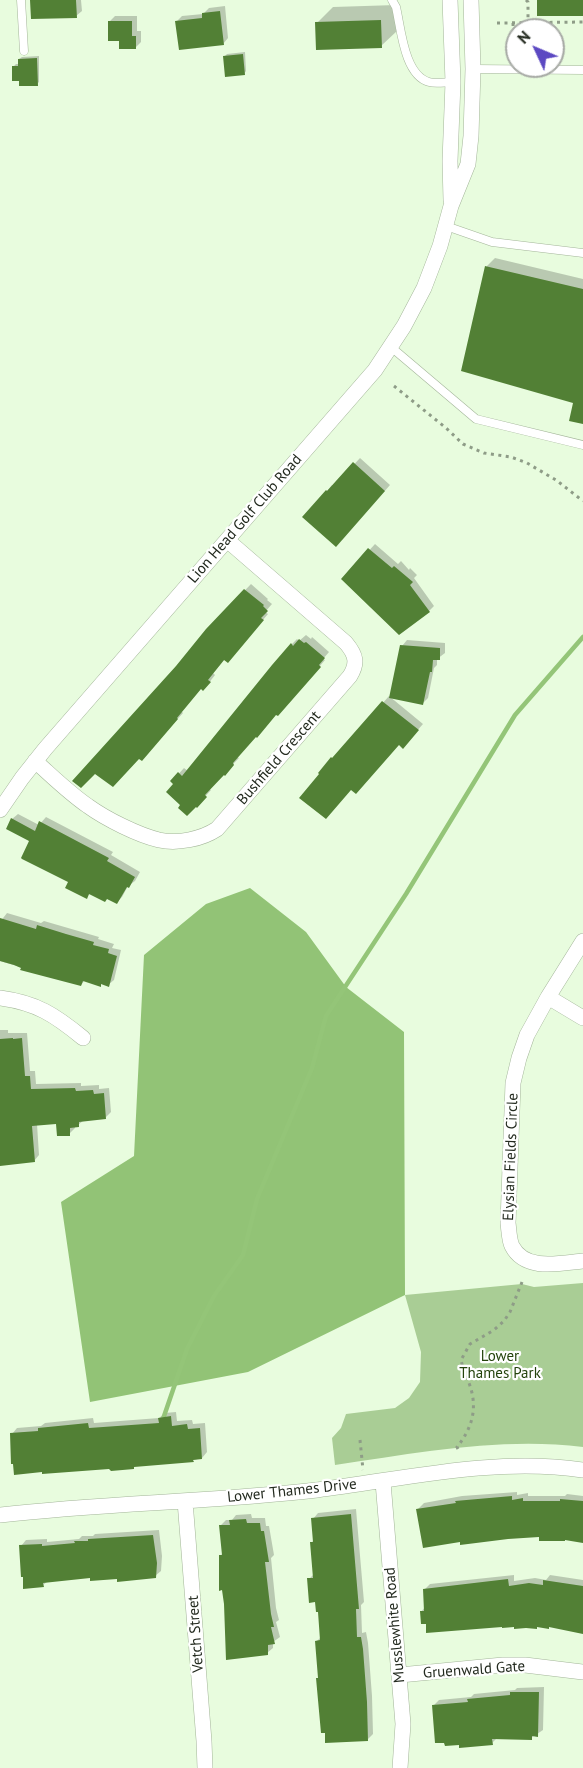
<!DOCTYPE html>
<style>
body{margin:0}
#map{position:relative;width:583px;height:1768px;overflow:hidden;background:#e8fcde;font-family:"PT Sans",sans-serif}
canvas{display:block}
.north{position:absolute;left:505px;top:18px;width:60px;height:60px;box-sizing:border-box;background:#fff;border:2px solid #a7aaa5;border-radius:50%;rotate:314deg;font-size:16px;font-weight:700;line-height:24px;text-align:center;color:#232a1f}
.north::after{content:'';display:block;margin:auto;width:21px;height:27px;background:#5c49c2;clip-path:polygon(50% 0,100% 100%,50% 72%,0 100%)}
</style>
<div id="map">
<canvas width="583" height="1768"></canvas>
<div class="north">N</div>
</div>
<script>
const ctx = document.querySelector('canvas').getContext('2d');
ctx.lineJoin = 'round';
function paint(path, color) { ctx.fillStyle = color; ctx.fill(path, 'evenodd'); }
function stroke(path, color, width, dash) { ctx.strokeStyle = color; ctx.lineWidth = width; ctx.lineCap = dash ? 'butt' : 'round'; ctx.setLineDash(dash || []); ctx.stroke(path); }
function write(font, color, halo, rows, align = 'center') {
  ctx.font = font + ' "PT Sans",sans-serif'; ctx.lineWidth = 4.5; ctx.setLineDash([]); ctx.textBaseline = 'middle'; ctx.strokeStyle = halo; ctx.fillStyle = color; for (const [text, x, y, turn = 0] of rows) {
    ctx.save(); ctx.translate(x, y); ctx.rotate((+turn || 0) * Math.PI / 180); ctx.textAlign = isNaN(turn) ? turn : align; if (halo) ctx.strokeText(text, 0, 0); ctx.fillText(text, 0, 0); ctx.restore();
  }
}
paint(new Path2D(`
 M583 1283V1447C500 1437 418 1453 335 1465L332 1438 341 1428 346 1414 395 1408 409 1398 420 1382 421 1352 405 1295 522 1284 534 1287Z`), '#a9cd95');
paint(new Path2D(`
 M250 888 306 932 346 987 404 1032 405 1295 248 1372 90 1402 61 1202 134 1156 144 955 206 904Z`), '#92c376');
paint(new Path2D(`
 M32 0H81L82 11 76 16Z
 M396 5 397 31 381 46 317 23 333 7Z
 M225 6 228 38 223 44 177 21 182 16 203 14 209 8Z
 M115 16H137V31H141V42L136 47 120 39 109 22Z
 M245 52 246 71 244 74 225 56 227 54Z
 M39 56V82L37 84 20 79 13 67 16 64H19V59L22 57Z
 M495 258 583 279V423L575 402 463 369 487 266Z
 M360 458 390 485 342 540 304 517 327 491 332 485 334 486Z
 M375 544 398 564 401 561 409 570 410 568 417 575 414 578 434 606 429 611 343 579Z
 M251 584 268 599 267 600 272 604 265 612 268 614 233 655 225 659 213 673 215 675 208 684 201 688 181 711 183 713 147 753 177 667 207 630Z
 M306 635 311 639 312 637 329 652 323 659 325 660 283 709 277 713 237 757 239 758 209 789 211 790 202 800 182 804 175 784 172 781 184 768 188 771 292 644 297 639 299 641Z
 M407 640 445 643V653L437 659V665L434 668 428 698 422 704 402 646Z
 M389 696 423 724 408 741 339 753Z
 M18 814 39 825 46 817 113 852 111 855 140 872 135 881 128 886 122 897 117 902 91 893 86 897 12 819Z
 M7 913 41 923 44 921 99 937 98 939 114 944 112 948 121 950 114 980 108 985 85 980 81 985 0 961V922Z
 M0 1030H8V1033H27L30 1071H35L36 1084 81 1083V1086L99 1085V1089L109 1088 111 1112 105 1118 84 1120 78 1125 75 1126V1128L69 1134 57 1122 37 1124 39 1155 34 1161 0 1164Z
 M176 1412 177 1421 192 1420 193 1424 205 1423 207 1452 202 1458 193 1460 12 1434 17 1428 41 1426 45 1423 93 1418 94 1423 159 1418 165 1413Z
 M517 1492V1495L528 1493V1496H565L567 1494 583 1496V1541L541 1536 418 1509 424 1503 462 1496Z
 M356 1509 364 1602 361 1605 362 1633 366 1632 368 1643 372 1696 373 1734 368 1739 320 1677 317 1641 321 1637 319 1611 309 1579 314 1574 312 1542 314 1540 313 1519 318 1513Z
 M251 1514 252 1518H265L266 1526H269L274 1555 271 1558 276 1608 279 1620 276 1622 280 1637 273 1642V1648L267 1653 224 1588 220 1556 223 1553 221 1525 226 1520H232L236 1515Z
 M159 1530 162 1556 161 1571 155 1576 92 1577 48 1581 43 1585 21 1546 26 1540 47 1539V1542L79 1539 82 1536H93L95 1534Z
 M514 1575V1581L535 1578 546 1580 550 1575 583 1580V1632L550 1626H538L537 1627 427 1622 421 1612 425 1607 424 1590 430 1584Z
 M544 1687 543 1730 531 1738 498 1737 492 1743 433 1706 439 1700 471 1697 474 1694 515 1690 517 1688Z`), '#0003');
stroke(new Path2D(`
 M162 1422 187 1349 214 1296 243 1255 257 1199 312 1068 326 1016 406 894 515 715 583 637`), '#94c578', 4.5);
paint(new Path2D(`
 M30 0H76L77 18 31 19Z
 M537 0H583V16H537Z
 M220 11 224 45 179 50 175 21 202 18V13Z
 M381 20 382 48 316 50 315 22Z
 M108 21H132V36H136V49H119V41H108Z
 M243 54 245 75 225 77 223 56Z
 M37 58 38 86H19V81H12V66H18V59Z
 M485 266 583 289V424L569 421 573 403 461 371Z
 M353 462 385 491 336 547 302 517 326 490 327 491Z
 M368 548 392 568 394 566 413 582 410 585 430 612 399 635 341 579Z
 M244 589 264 605 263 606 268 611 261 618 264 620 228 663 224 660 208 680 211 682 203 691 201 689 177 718 178 719 142 761 139 759 113 787 95 774 81 788 72 781 176 666 206 629Z
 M299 639 304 643 306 642 325 658 319 665 321 667 278 716 276 715 257 738 256 737 233 763 234 765 225 776 224 775 205 795 207 797 197 808 196 807 187 816 178 808 180 805 166 792 173 784 170 781 178 772 182 776 272 665 291 643 293 646Z
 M400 645 440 648V660H433L432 672H430L423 705 389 698Z
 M382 701 419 730 403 749 399 745 356 794 351 790 326 819 299 798 319 774 318 773 331 757 332 758Z
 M11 818 35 831 39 821 109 858 107 861 135 877 129 888 127 887 117 904 107 899 105 902 89 894 87 899 65 888 68 882 22 859 21 858 29 841 6 829Z
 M0 918 36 929 37 925 66 934 94 942 93 945 109 949 108 953 117 956 109 987 101 984V987L83 981 81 986 20 970 21 968 14 965 0 961Z
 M13 1038V1039L22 1038 25 1076H30L31 1089 75 1088 76 1091 93 1090 94 1094 104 1093 106 1119 79 1122V1127L70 1128V1136H57L56 1124 32 1126 35 1162 0 1166V1039Z
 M171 1416 172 1426 187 1424 188 1429 200 1428 202 1459 193 1460 194 1462 134 1467V1469L111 1471 109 1469 42 1474V1472L14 1475 13 1464H11L10 1433 38 1431V1428L88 1423 89 1428 159 1423 158 1418Z
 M512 1496V1500L523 1498V1501H560V1499L583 1501V1543L565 1540V1541H539V1537L508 1539 460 1545V1542L423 1548 416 1509 456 1503 455 1501Z
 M351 1514 359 1609H356L357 1637H361L363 1649 367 1702 368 1741 325 1743V1733H321L316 1678H318L315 1641 320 1640 318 1612H316L315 1602 309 1603 307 1578H313L310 1542H313L311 1518Z
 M246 1519 247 1523H260L261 1531H264L269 1562H265L271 1614 274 1627H271L275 1644 268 1645V1655L226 1660 224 1604 222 1590 219 1591V1555H222L219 1525H230L229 1520Z
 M153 1535 157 1563 156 1578 117 1582V1579L90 1581V1578L43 1583 44 1587 23 1589V1577H21L19 1545 42 1544V1546L75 1543 74 1541H88V1539Z
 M508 1579 509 1586 529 1583 543 1585V1580L583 1586V1634L549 1627V1629L537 1627V1629L526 1628 514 1629V1627L502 1628V1627L426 1633V1624H421L420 1611H424L423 1589Z
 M510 1692H539L538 1737 532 1736V1740L492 1739 493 1745 459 1748V1745L445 1746 444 1743H435L432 1705 468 1702 467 1699 510 1695Z`), '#528035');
const lane = new Path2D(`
 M21 0 24 51
 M392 0 396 7C401 28 404 75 429 82 436 84 445 82 453 82
 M473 69 583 70
 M446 226 492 242 583 253
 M391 347 476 419 583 445`);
const street = new Path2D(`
 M450 0 453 82 450 161 451 200
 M35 761C52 776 69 793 88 806 106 819 138 835 159 840 178 844 202 839 217 829L350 676C358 663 356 655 346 643L227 540
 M0 810 22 778 45 749 375 370 404 326 424 288 440 246 451 206 468 164 471 136 473 69 471 0
 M583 941 548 997 583 1018
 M548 997 527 1035 519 1058 513 1083 508 1223C509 1230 509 1240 512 1246 525 1272 561 1263 583 1261
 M0 998C37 1003 55 1015 83 1038
 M383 1482 403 1724 400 1768
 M185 1501 204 1741 205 1768
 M0 1515C105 1503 212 1502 317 1490 405 1479 494 1457 583 1470
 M400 1675 503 1665H525L583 1672`);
stroke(lane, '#a3b599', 9);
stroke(street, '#a3b599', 16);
stroke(new Path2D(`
 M526 0 528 2V22
 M497 23 583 22
 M513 23 514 56
 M394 386 446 428 463 444 484 453 511 457 527 463 556 480 583 501
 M360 1440 363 1470
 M458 1449 457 1447C473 1427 478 1407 469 1383 466 1375 463 1369 461 1360L470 1344 494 1330 504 1321 510 1312 522 1282`), '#8e9c87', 3, [3, 4.5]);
stroke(lane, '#fff', 8);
stroke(street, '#fff', 15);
write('15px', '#232a1f', '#fff', [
 ["Lion Head Golf Club Road",245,519,-49],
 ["Bushfield Crescent",279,758,-49],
 ["Elysian Fields Circle",511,1157,-88],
 ["Lower Thames Drive",292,1491,-6],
 ["Musslewhite Road",395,1625,-95],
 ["Vetch Street",196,1634,-94],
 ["Gruenwald Gate",474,1670,-4]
]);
write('15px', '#24430c', '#fff', [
 ["Lower",500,1357],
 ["Thames Park",500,1374]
]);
</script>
